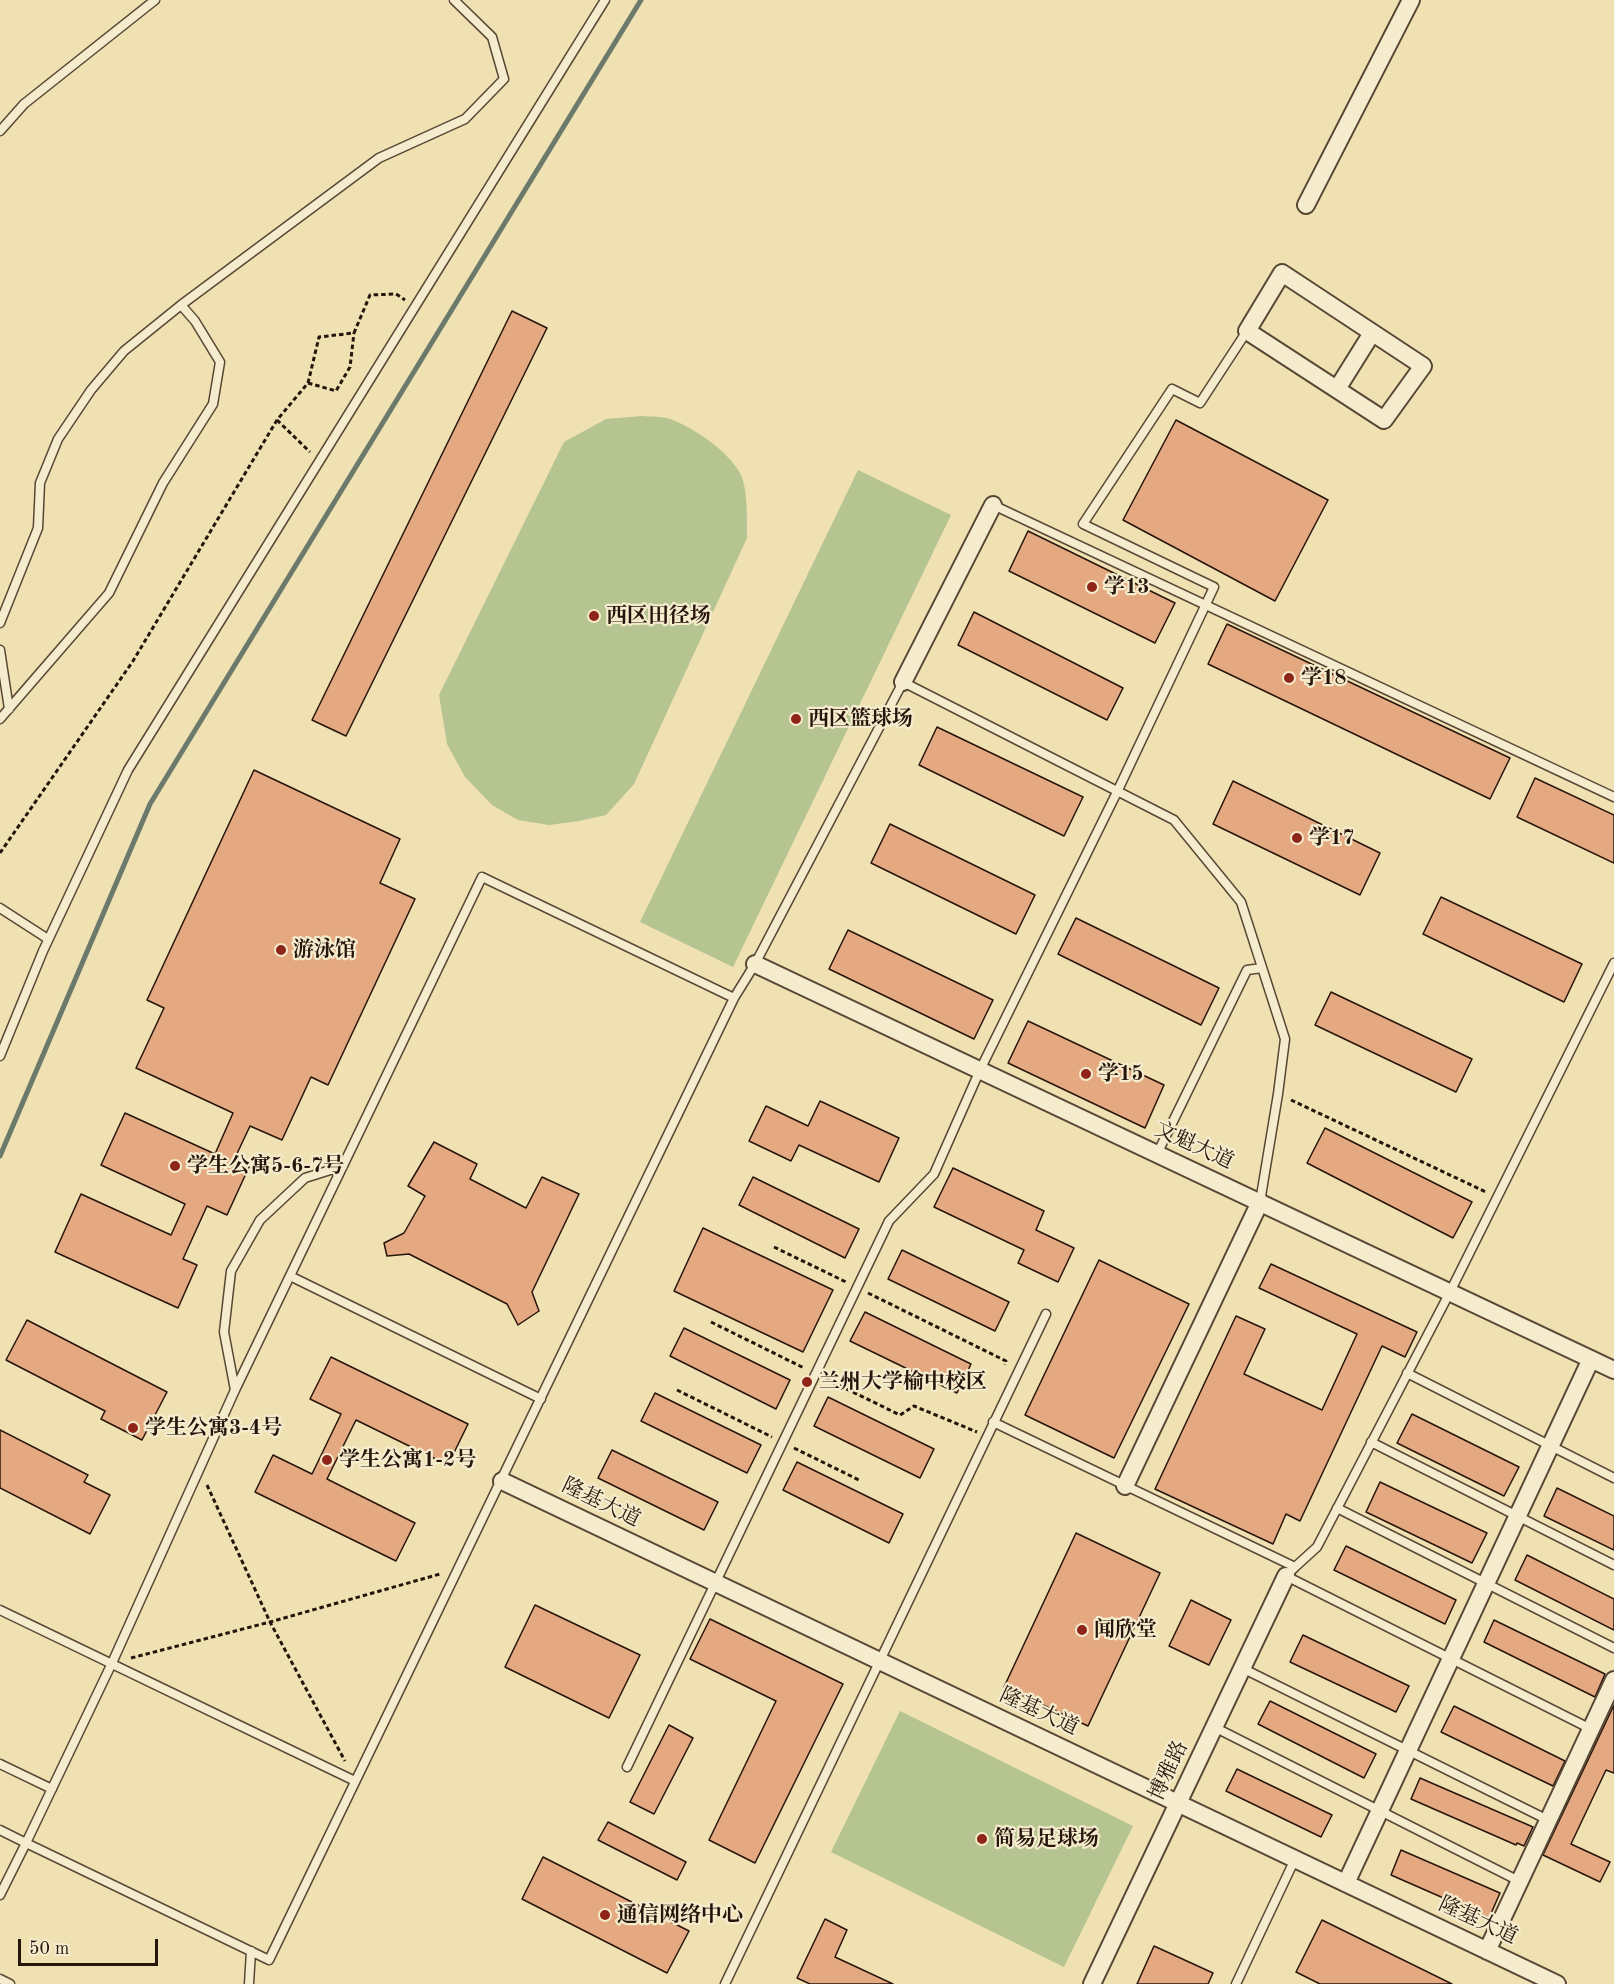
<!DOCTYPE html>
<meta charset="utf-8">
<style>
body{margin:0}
#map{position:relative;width:1614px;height:1984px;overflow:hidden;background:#f0e1b3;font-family:"Old Standard TT",serif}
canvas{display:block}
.scale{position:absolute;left:18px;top:1939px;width:140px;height:27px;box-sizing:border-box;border:3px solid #27140b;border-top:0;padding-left:8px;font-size:18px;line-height:21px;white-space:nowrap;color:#27140b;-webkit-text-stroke:4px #f5ecce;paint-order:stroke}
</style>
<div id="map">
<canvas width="1614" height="1984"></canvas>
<div class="scale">50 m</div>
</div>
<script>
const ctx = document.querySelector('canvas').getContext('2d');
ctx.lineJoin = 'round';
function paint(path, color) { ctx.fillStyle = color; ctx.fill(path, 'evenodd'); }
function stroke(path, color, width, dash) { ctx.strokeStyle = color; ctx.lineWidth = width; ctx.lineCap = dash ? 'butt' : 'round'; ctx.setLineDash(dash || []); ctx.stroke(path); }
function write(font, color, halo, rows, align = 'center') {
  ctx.font = font + ' "Old Standard TT","Noto Serif SC",serif'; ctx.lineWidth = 4.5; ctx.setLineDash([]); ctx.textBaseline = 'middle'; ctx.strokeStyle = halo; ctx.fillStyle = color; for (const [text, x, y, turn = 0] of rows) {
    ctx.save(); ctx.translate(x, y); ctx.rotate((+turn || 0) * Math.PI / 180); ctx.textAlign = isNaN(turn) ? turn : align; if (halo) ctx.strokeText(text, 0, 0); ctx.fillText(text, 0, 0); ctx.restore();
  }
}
paint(new Path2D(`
 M642 416C651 417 661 416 670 419 693 427 728 451 740 473 748 487 747 521 747 538L634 784 606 815 579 821 549 825 518 820 492 805 465 777 447 744 439 695 564 442 606 419Z
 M858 470 951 515 733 967 640 922Z
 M900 1711 1133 1826 1064 1967 831 1852Z`), '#b5c490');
stroke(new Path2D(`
 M0 1156 150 804 641 0`), '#6c7a6b', 5);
const building = new Path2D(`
 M512 311 547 328 346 736 312 720Z
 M1176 420 1328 500 1275 601 1123 520Z
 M1028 531 1175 603 1155 643 1009 571Z
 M974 612 1123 688 1107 720 958 645Z
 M1227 624 1510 758 1490 799 1208 664Z
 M937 727 1083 797 1064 836 919 765Z
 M254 770 400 839 380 883 415 899 328 1085 311 1077 282 1140 250 1126 234 1160 249 1167 227 1215 207 1206 183 1259 197 1265 178 1308 55 1252 81 1194 171 1235 185 1204 101 1165 125 1113 215 1154 233 1113 136 1068 164 1008 147 1000Z
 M1535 778 1614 815V863L1517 817Z
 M1233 781 1380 853 1360 895 1213 824Z
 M890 824 1035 895 1016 934 871 863Z
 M1441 897 1582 964 1564 1002 1423 934Z
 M1076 918 1219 988 1201 1025 1058 954Z
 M848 930 993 1000 974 1039 829 969Z
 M1331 992 1472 1059 1456 1092 1315 1025Z
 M1028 1021 1164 1085 1145 1128 1008 1063Z
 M820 1101 899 1138 879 1182 799 1145 791 1161 749 1141 766 1106 808 1126Z
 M1325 1128 1472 1202 1453 1238 1307 1163Z
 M434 1142 477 1164 470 1179 526 1208 542 1177 579 1194 532 1292 539 1311 518 1325 507 1304 409 1254 387 1256 384 1243 404 1233 425 1196 408 1186Z
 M953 1168 1044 1211 1036 1230 1074 1248 1058 1282 1018 1263 1024 1250 934 1207Z
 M753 1177 859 1229 845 1258 739 1205Z
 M703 1228 833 1290 803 1352 674 1291Z
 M902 1250 1009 1302 995 1331 888 1279Z
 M1099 1260 1189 1304 1114 1458 1025 1415Z
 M1271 1264 1417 1332 1405 1357 1382 1346 1300 1521 1286 1514 1273 1544 1155 1489 1236 1316 1265 1329 1244 1374 1322 1410 1357 1334 1259 1288Z
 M865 1312 971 1364 957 1393 850 1341Z
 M27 1320 167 1392 142 1440 101 1419 105 1411 6 1360Z
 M684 1328 790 1380 776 1409 670 1356Z
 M331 1357 468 1424 448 1465 356 1420 327 1479 415 1523 396 1561 255 1492 273 1455 312 1474 341 1414 310 1399Z
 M655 1393 761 1445 747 1473 641 1421Z
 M828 1397 934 1449 920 1478 814 1426Z
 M1412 1414 1519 1467 1504 1496 1397 1443Z
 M0 1430 88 1475 84 1482 110 1495 90 1534 0 1488Z
 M612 1450 718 1502 704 1530 598 1478Z
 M797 1462 903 1514 889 1543 783 1490Z
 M1380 1482 1487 1533 1472 1563 1366 1512Z
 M1557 1488 1614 1516V1550L1544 1516Z
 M1076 1533 1160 1573 1088 1726 1004 1687Z
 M1346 1546 1456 1600 1445 1624 1334 1570Z
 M1527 1555 1614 1599V1630L1515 1580Z
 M1191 1600 1231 1620 1209 1665 1169 1646Z
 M535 1605 640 1655 609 1718 505 1667Z
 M710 1619 843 1684 755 1863 709 1840 776 1701 690 1659Z
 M1494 1620 1605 1674 1595 1697 1484 1642Z
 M1303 1635 1409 1686 1396 1712 1290 1662Z
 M1270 1701 1376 1754 1364 1778 1258 1724Z
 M1614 1705V1773L1606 1770 1571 1844 1610 1862 1600 1882 1543 1855Z
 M1454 1706 1565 1761 1553 1786 1441 1732Z
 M669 1725 693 1738 654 1814 630 1802Z
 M1237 1769 1332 1815 1321 1837 1226 1791Z
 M1420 1778 1533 1827 1524 1846 1517 1843 1516 1845 1411 1799Z
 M608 1822 686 1862 677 1880 598 1840Z
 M1401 1850 1500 1893 1489 1918 1391 1875Z
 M543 1857 689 1931 667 1973 522 1899Z
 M825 1919 847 1930 835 1957 893 1984H810L797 1978Z
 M1322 1920 1452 1984H1320L1296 1972Z
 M1154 1946 1213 1973 1208 1984H1137Z`);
paint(building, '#e5a982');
stroke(building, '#27140b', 1.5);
const lane = new Path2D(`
 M0 131 24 104 155 0
 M993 505 1614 797
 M0 623 38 528 40 483 58 439 91 390 124 351 181 305
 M0 650 9 709
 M0 719 109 593 163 483 213 404 220 362 195 321 181 305 379 158 465 119 504 79 492 37 454 0
 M482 877 734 998 269 1960 26 1843 112 1663 235 1390Z
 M0 908 48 939
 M734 998 755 964 903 682 1174 820 1241 902 1285 1039 1278 1094 1260 1202
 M0 1056 43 951 128 770 605 0
 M1157 1154 1247 970 1262 968
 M290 1276 541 1399
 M1407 1373 1614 1478
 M235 1390 224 1332 231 1271 260 1220 305 1178 343 1166
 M993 1422 1295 1567 1286 1576 1591 1729
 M1371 1442 1614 1565
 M1337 1508 1614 1648
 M1295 1567 1317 1547 1450 1292 1614 963
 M0 1610 355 1781
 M1242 1668 1548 1820
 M1214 1727 1519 1881
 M0 1764 52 1789
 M627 1767 889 1221 934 1174 980 1070 1118 790 1214 587 1083 524 1172 389 1200 403 1247 331
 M0 1830 26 1843 0 1895
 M0 1979 10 1984
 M249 1984 251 1951
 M725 1984 1046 1314
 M1236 1984 1295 1859`);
const street = new Path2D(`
 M1306 205 1411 0
 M1282 273 1423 366 1384 420 1247 331Z
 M1337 389 1372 333
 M903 682 993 505
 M755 964 1614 1370
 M502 1481 1557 1984
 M1125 1486 1260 1202
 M1346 1883 1591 1359
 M1487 1951 1614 1680
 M1092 1984 1286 1576`);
stroke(lane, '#594735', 11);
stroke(street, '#594735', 20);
stroke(new Path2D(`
 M308 383 336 391 350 367 354 333
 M277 420 310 452
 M0 853 133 661 277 420 308 383 319 337 354 333 370 295 396 294 405 300
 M1291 1100 1486 1192
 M774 1247 846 1282
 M868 1293 1006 1361 1005 1365
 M711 1322 804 1368
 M826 1379 900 1415 914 1406 977 1432
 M677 1390 772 1437
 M794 1448 859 1480
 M207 1485 270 1622 345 1761
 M131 1658 270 1622 440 1574`), '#27140b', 3, [4.5, 3]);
stroke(lane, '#f5ecce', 8);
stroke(street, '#f5ecce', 16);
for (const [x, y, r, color] of [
 [1092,587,6,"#8f2418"],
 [594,616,6,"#8f2418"],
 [1289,678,6,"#8f2418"],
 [796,719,6,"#8f2418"],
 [1297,838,6,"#8f2418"],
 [281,950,6,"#8f2418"],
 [1086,1074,6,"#8f2418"],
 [175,1166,6,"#8f2418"],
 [807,1382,6,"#8f2418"],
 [133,1428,6,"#8f2418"],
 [327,1460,6,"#8f2418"],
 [1082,1630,6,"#8f2418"],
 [982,1839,6,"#8f2418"],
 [605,1915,6,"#8f2418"]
]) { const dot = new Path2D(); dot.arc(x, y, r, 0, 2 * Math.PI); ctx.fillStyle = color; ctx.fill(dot); stroke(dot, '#f5ecce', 2); }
write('bold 21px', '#27140b', '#f5ecce', [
 ["学13",1104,587],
 ["西区田径场",606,616],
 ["学18",1301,678],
 ["西区篮球场",808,719],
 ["学17",1309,838],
 ["游泳馆",293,950],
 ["学15",1098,1074],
 ["学生公寓5-6-7号",187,1166],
 ["兰州大学榆中校区",819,1382],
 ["学生公寓3-4号",145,1428],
 ["学生公寓1-2号",339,1460],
 ["闻欣堂",1094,1630],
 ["简易足球场",994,1839],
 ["通信网络中心",617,1915]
], 'left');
write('21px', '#27140b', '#f5ecce', [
 ["文魁大道",1194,1146,25],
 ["隆基大道",601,1503,26],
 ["隆基大道",1039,1712,25],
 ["博雅路",1169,1771,-65],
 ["隆基大道",1478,1921,25]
]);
</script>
